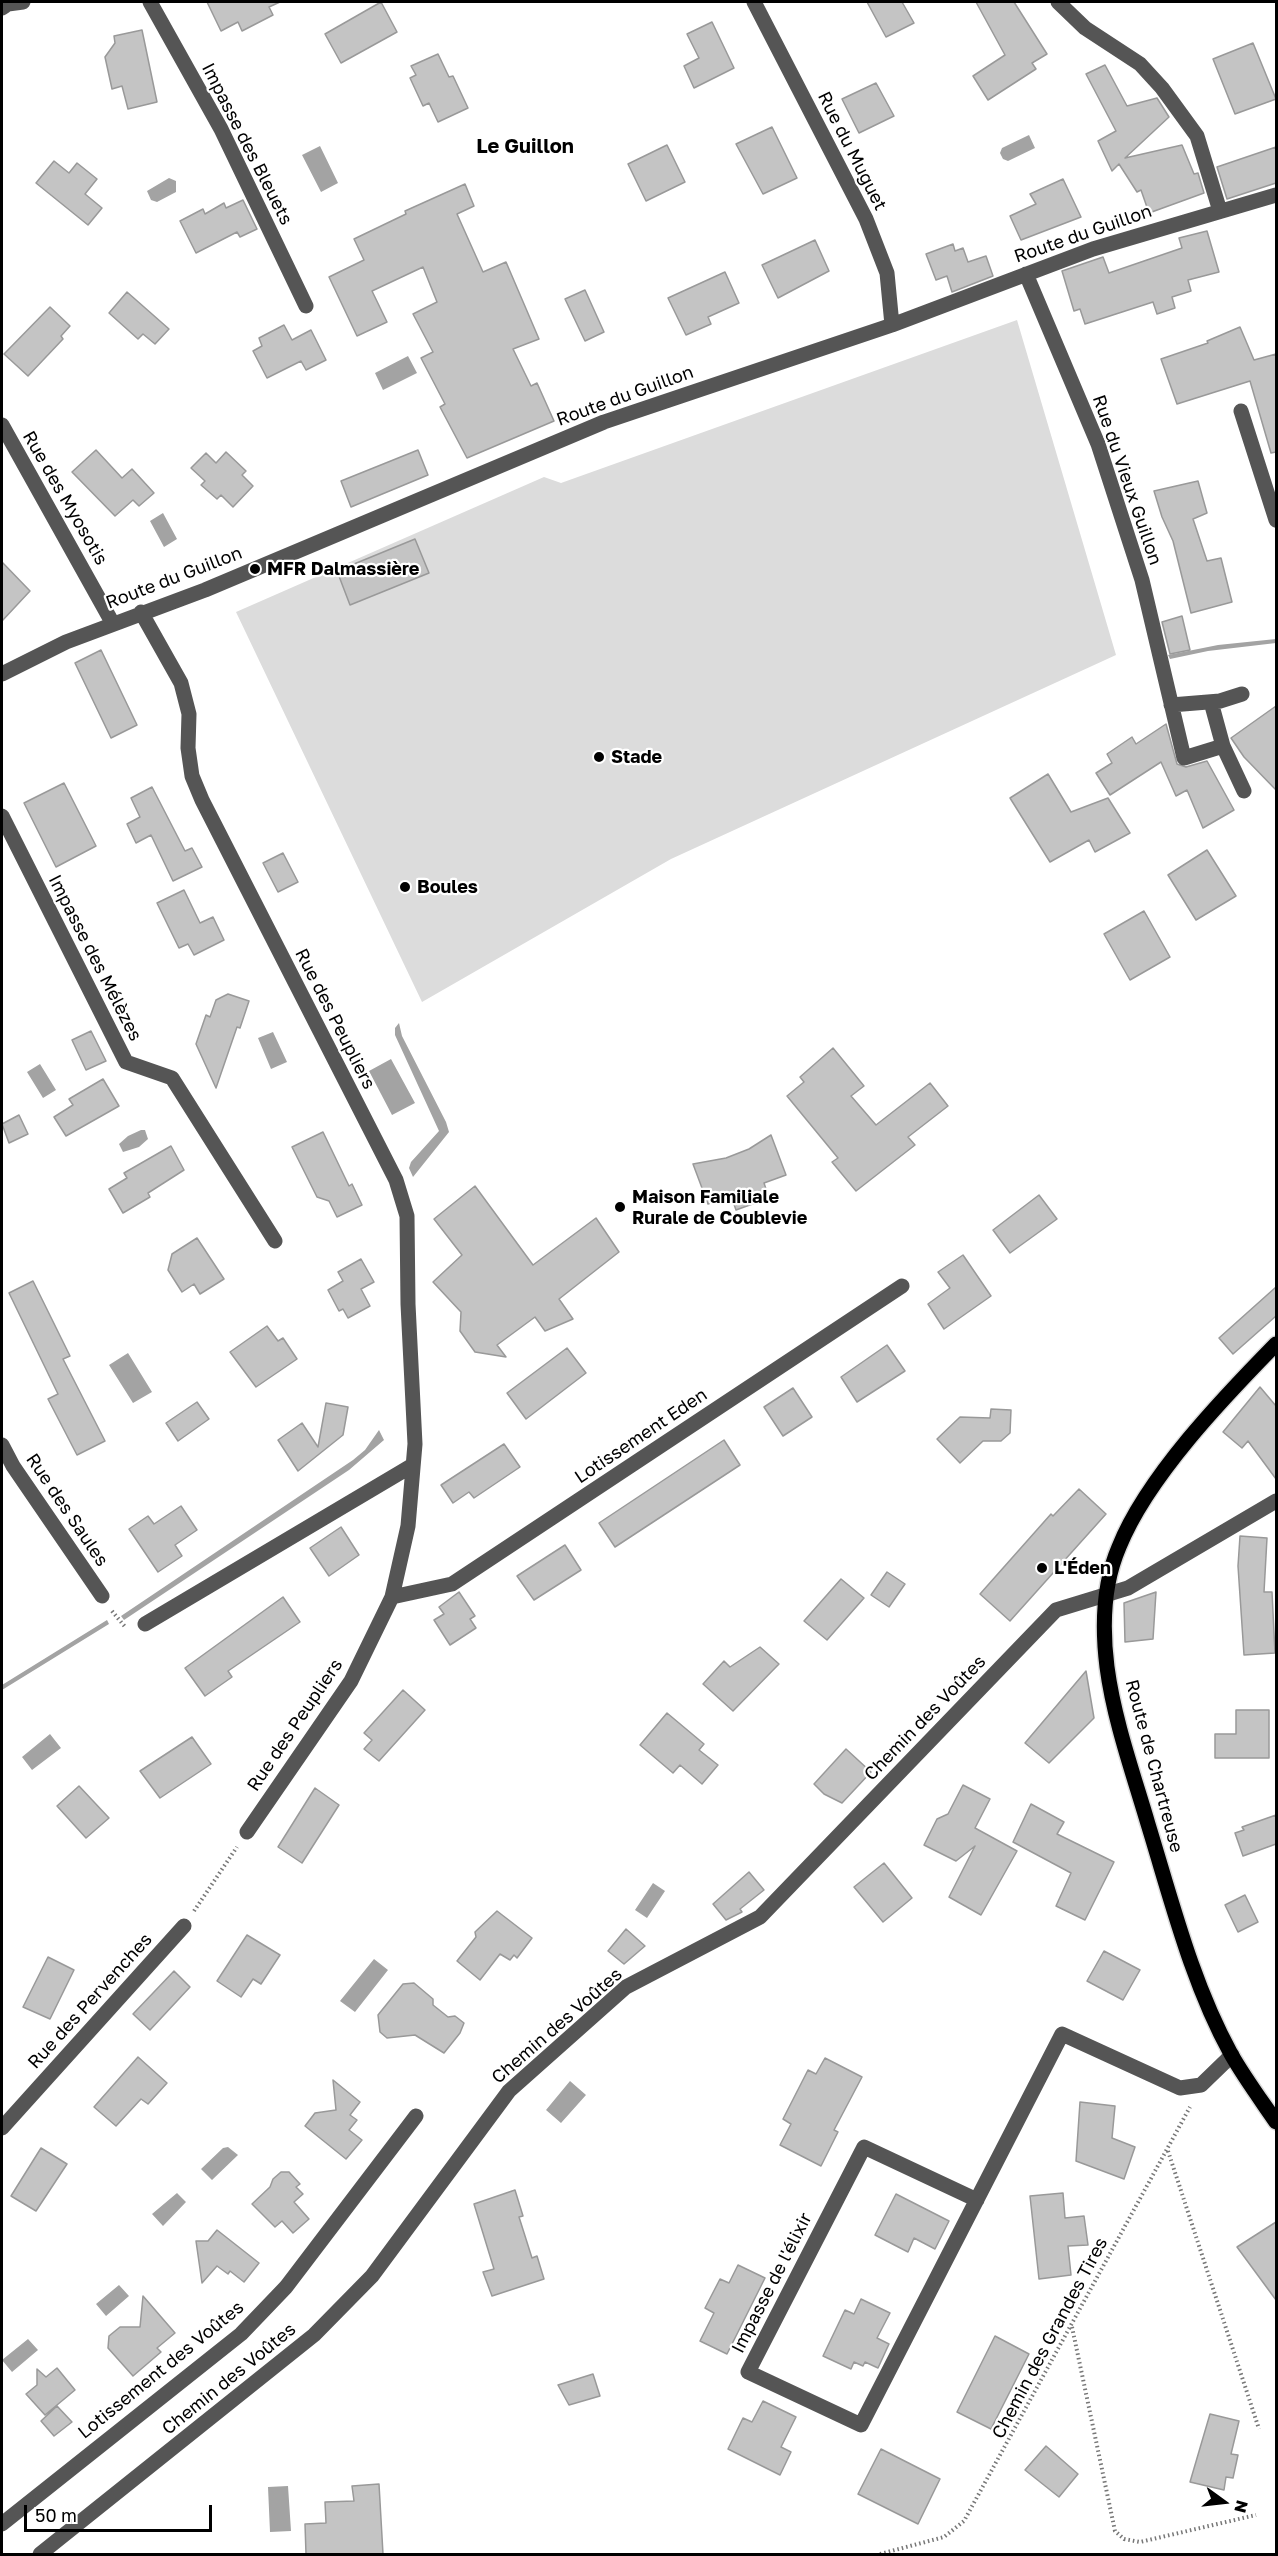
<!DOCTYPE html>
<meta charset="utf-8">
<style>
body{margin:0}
#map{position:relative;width:1278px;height:2556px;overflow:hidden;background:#fff;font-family:"Golos Text",sans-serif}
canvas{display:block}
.frame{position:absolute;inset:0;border:3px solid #000;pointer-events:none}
.north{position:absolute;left:1194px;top:2472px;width:60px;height:60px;-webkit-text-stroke:4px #fff;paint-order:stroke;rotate:105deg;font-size:16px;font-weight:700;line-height:24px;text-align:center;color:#000}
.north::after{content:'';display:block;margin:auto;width:21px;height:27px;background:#000;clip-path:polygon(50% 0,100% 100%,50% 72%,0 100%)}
.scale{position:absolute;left:24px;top:2505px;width:188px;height:27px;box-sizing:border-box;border:3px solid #000;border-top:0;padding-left:8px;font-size:18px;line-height:21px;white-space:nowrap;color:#000;-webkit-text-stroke:4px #fff;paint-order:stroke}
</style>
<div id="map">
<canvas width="1278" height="2556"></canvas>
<div class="frame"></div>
<div class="north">N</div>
<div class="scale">50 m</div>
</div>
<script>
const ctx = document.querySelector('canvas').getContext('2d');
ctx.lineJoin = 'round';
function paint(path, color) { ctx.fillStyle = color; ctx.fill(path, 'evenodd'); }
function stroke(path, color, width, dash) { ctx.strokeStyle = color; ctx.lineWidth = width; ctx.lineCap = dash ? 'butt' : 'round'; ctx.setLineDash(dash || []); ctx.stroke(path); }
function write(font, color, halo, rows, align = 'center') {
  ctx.font = font + ' "Golos Text",sans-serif'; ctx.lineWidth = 4.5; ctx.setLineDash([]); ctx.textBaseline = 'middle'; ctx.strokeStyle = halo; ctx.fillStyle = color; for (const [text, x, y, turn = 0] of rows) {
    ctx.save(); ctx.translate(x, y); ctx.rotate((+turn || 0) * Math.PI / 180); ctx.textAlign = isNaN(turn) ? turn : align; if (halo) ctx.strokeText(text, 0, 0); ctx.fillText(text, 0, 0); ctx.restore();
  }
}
paint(new Path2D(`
 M1017 320 1116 655 671 859 422 1002 236 612 544 477 561 483Z`), '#dcdcdc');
paint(new Path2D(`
 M1029 135 1035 148 1008 161 1003 159 1000 153 1002 148Z
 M320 146 338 183 321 192 302 155Z
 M169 178 176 181V192L157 202 151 200 147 191Z
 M408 356 417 373 383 390 375 373Z
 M163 513 177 539 164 547 150 521Z
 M1276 639V643L1208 651 1170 659 1168 655 1218 645Z
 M399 1023 402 1036 446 1122 449 1132 413 1177 409 1168 411 1162 439 1131 395 1035V1028Z
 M273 1032 287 1062 271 1069 258 1038Z
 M391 1059 415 1103 392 1115 369 1071Z
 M40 1064 56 1090 43 1098 27 1072Z
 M141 1130H145L148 1139 139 1147 123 1152 119 1144 128 1136Z
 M128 1353 152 1392 133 1403 109 1365Z
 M379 1430 384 1440 349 1470 124 1620 121 1616 353 1460 365 1450Z
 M107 1620 109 1624 2 1690V1685Z
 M50 1734 61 1748 32 1770 22 1757Z
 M653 1883 665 1891 647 1918 635 1910Z
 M374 1959 388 1970 355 2012 340 2001Z
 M570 2081 586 2095 561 2123 546 2110Z
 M228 2147 238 2155 212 2180 201 2169 223 2148Z
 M177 2193 186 2202 163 2226 152 2214Z
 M119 2285 129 2296 106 2316 96 2304Z
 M28 2339 38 2350 12 2372 2 2360Z
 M288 2486 291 2531 270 2532 268 2487Z`), '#a3a3a3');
const building = new Path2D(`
 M207 2H280L269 7 273 15 242 31 238 22 221 31Z
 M381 2 397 32 341 63 325 34Z
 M867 2H902L914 23 886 37Z
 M976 2H1014L1047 54 1032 63 1036 69 988 100 973 76 1005 55Z
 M712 22 734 68 694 88 684 66 699 58 687 34Z
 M142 30 157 102 128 109 122 86 112 89 105 57 115 43 114 36Z
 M1253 43 1276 99 1235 114 1213 59Z
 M438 54 449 77 453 76 468 108 438 122 429 103 423 106 410 78 416 75 411 66Z
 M1105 65 1127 106 1157 98 1169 117 1125 158 1182 145 1194 174 1198 173 1204 193 1149 213 1141 190 1137 192 1119 164 1112 171 1098 141 1116 131 1086 74Z
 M876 83 894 116 859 133 842 99Z
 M772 127 797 178 763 194 736 144Z
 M667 145 685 182 646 201 628 164Z
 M1276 147V183L1227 199 1217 167Z
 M54 161 69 173 77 163 97 179 85 194 102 208 88 225 36 183Z
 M1063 179 1081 217 1021 240 1010 216 1036 204 1030 194Z
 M465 184 474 206 457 214 483 272 506 262 539 339 513 349 531 386 537 383 554 421 467 458 440 407 445 404 421 358 433 352 413 314 437 302 423 267 372 291 387 322 357 336 329 277 364 260 354 239 406 214 405 211Z
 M243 200 257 229 240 237 237 232 196 253 180 221 203 209 205 214 224 203 226 208Z
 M1207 231 1219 272 1188 280 1191 291 1172 297 1175 308 1157 314 1153 302 1085 324 1080 309 1074 311 1062 271 1103 257 1109 273 1182 248 1179 238Z
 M815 240 829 271 778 298 762 265Z
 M953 244 955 251 963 248 968 262 986 256 993 276 952 292 947 276 936 280 926 254Z
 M725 272 739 303 708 317 711 324 686 335 668 298Z
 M585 290 604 332 585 341 565 299Z
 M127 292 169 329 155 344 143 334 138 339 109 313Z
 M50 307 70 326 61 336 63 339 28 376 4 354Z
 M284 325 292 340 311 330 326 360 306 370 301 361 267 378 253 351 262 346 259 338Z
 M1240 327 1254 360 1276 354V452L1271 453 1250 381 1177 404 1161 359 1208 343 1207 341Z
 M96 450 122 478 132 469 154 493 139 506 133 500 115 516 72 472Z
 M418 450 428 475 351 507 341 481Z
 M226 452 246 471 242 475 253 486 233 507 221 495 217 499 201 485 205 481 191 468 206 453 216 463Z
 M1198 481 1207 513 1193 519 1207 561 1221 558 1232 602 1191 613 1173 541 1162 517 1154 491Z
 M415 539 429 573 350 605 337 571Z
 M2 562 30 591 2 621Z
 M1182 616 1190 650 1170 654 1162 622Z
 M101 650 137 725 111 738 75 663Z
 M1276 706V790L1244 757 1231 738Z
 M1166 724 1177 764 1186 767 1207 761 1234 810 1203 828 1187 790 1176 796 1161 762 1110 795 1096 773 1112 763 1107 754 1132 737 1136 744Z
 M1048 774 1071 812 1108 798 1130 833 1095 852 1089 840 1050 862 1010 798Z
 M64 783 96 846 56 867 24 803Z
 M152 787 185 851 192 848 202 867 173 881 151 835 136 843 127 824 140 817 131 798Z
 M1207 850 1236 896 1196 920 1168 875Z
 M283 853 298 882 278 892 263 863Z
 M184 890 200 923 213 917 224 940 194 955 188 944 179 948 157 903Z
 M1144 911 1170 957 1130 980 1104 934Z
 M228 994 249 1001 240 1028 237 1027 216 1088 196 1044 206 1015 210 1017 216 1000Z
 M91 1031 106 1061 86 1070 72 1040Z
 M833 1048 864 1086 851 1096 876 1125 930 1083 948 1106 908 1137 915 1145 856 1191 832 1162 838 1158 787 1096 804 1082 800 1077Z
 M103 1079 119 1106 66 1136 54 1117 73 1105 69 1099Z
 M19 1115 28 1134 9 1143 2 1124Z
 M323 1132 349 1186 352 1184 362 1205 337 1217 329 1201 317 1197 292 1147Z
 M771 1135 786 1175 764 1183 769 1198 736 1210 731 1196 708 1204 693 1164 726 1158 749 1149Z
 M171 1146 184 1170 148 1193 150 1197 123 1213 109 1189 127 1178 124 1173Z
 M475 1186 533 1265 596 1218 619 1252 559 1299 573 1319 545 1331 535 1317 497 1345 506 1357 475 1352 460 1331 461 1312 433 1282 462 1255 434 1219Z
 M1039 1195 1057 1219 1010 1253 993 1230Z
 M197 1238 224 1279 200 1294 194 1284 182 1292 168 1270 172 1254Z
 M963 1255 991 1296 944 1329 928 1304 950 1288 938 1272Z
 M361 1259 374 1282 361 1289 370 1306 348 1318 343 1309 339 1311 328 1290 343 1281 338 1272Z
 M33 1281 70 1356 63 1359 105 1441 77 1455 48 1399 58 1394 9 1293Z
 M1276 1287V1316L1233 1354 1219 1338Z
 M267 1326 278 1341 283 1338 297 1359 256 1387 230 1352Z
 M887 1345 905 1371 857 1402 841 1377Z
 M567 1348 586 1373 526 1419 507 1393Z
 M1260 1387 1276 1406V1479L1248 1441 1242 1448 1223 1432Z
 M793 1388 812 1417 783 1436 764 1407Z
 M197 1402 209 1419 178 1441 166 1423Z
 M326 1403 348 1407 343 1435 298 1471 278 1440 302 1423 318 1447Z
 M991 1409 1011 1410 1010 1433 1001 1441H983L960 1463 937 1439 960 1417 990 1418Z
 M724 1440 740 1465 615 1547 599 1523Z
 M504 1444 520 1467 474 1498 469 1492 453 1503 441 1485Z
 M1079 1489 1106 1514 1010 1621 980 1594 1051 1514 1053 1516Z
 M181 1506 197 1530 175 1545 182 1556 158 1572 129 1529 148 1516 154 1524Z
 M341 1527 359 1555 329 1576 310 1548Z
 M1240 1536 1267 1538 1264 1592H1272L1275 1653 1244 1655 1238 1566Z
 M565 1545 581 1570 534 1600 517 1576Z
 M887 1572 905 1584 889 1607 871 1595Z
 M841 1579 864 1598 827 1640 804 1621Z
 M459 1592 475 1616 470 1619 476 1628 450 1645 434 1620 444 1614 439 1607Z
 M1156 1592 1153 1639 1125 1642 1124 1603Z
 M283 1597 300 1622 228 1671 232 1677 205 1696 185 1668Z
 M760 1647 779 1664 733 1711 703 1684 724 1661 730 1667Z
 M1086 1671 1094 1718 1049 1763 1025 1743Z
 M403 1690 425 1710 379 1761 364 1749 372 1740 364 1733Z
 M1236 1710H1269V1758H1215V1734H1236Z
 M667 1713 704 1744 699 1750 718 1765 702 1784 680 1765 673 1773 640 1745Z
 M192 1737 211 1764 160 1798 140 1771Z
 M846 1749 871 1772 842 1803 824 1794 814 1784Z
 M963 1785 990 1799 975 1828 1017 1851 981 1915 949 1897 975 1846 956 1861 924 1845 937 1819 948 1814Z
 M79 1786 109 1818 86 1838 57 1806Z
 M315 1788 339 1805 302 1863 278 1847Z
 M1031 1804 1064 1822 1057 1834 1114 1862 1085 1920 1056 1906 1071 1873 1013 1842Z
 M1276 1815V1844L1243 1856 1235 1833 1244 1830 1242 1827Z
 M884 1863 912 1898 883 1922 854 1887Z
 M749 1872 764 1890 740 1909 742 1912 726 1920 713 1904Z
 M1245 1895 1258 1922 1238 1932 1225 1905Z
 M497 1911 532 1938 517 1958 514 1955 510 1960 500 1954 480 1980 457 1961 476 1937 475 1932Z
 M626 1929 645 1946 624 1964 608 1951Z
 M247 1935 280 1955 261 1984 253 1979 241 1997 217 1981Z
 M1104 1951 1140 1970 1123 2000 1087 1981Z
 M48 1957 74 1970 50 2019 23 2007Z
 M174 1971 190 1987 150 2030 133 2014Z
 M414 1983 433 1999V2005L448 2017 455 2016 464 2023 460 2033 444 2053 415 2035 387 2038 380 2032 378 2015 403 1984Z
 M138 2057 167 2083 148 2104 141 2099 116 2126 94 2107Z
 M825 2058 862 2077 834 2130 838 2132 821 2166 780 2145 791 2124 783 2119 808 2070 816 2074Z
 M333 2080 360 2102 350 2115 357 2120 349 2130 362 2140 346 2159 305 2126 315 2113 336 2110Z
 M1080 2102 1115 2106 1112 2138 1135 2147 1124 2179 1076 2161Z
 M41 2148 67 2164 36 2211 11 2196Z
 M281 2172H289L300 2184 296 2187 303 2194 294 2202 309 2219 293 2233 282 2221 275 2227 252 2204 270 2187 273 2179Z
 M515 2190 523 2216 519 2217 532 2258 537 2256 544 2279 492 2296 483 2272 494 2269 474 2204Z
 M1063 2193 1065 2218 1084 2216 1088 2245 1068 2246 1071 2275 1039 2279 1030 2196Z
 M896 2194 949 2221 935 2249 914 2238 908 2252 875 2235Z
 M1276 2222V2300L1237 2247Z
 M217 2230 259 2263 244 2282 230 2271 228 2274 217 2266 202 2283 196 2241H208Z
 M738 2265 765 2278 727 2354 700 2341 714 2313 705 2308 720 2279 729 2283Z
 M143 2296 175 2333 157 2348 161 2352 133 2376 108 2348 109 2336 120 2327H140Z
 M861 2299 890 2313 877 2338 889 2344 878 2368 865 2362 863 2366 854 2362 851 2369 823 2356 845 2310 854 2314Z
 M995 2336 1029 2354 991 2429 957 2412Z
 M57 2368 75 2390 45 2415 26 2394 37 2385V2369L46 2377Z
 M593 2374 600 2396 569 2405 558 2385Z
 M763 2401 796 2417 781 2447 791 2452 780 2475 728 2449 743 2418 752 2422Z
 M57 2406 72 2422 54 2436 41 2421Z
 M1210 2414 1239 2421 1231 2454 1238 2455 1233 2478 1226 2477 1224 2490 1190 2482Z
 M1046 2446 1078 2474 1059 2497 1025 2470Z
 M881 2449 940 2479 918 2524 858 2494Z
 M379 2484 383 2554H306L305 2524 326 2523 325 2502 354 2501 352 2486Z`);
paint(building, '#c4c4c4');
stroke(building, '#999', 1.5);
const major = new Path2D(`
 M1276 1344C1224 1397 1147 1477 1119 1547 1103 1584 1102 1627 1107 1667 1114 1720 1133 1773 1148 1824 1172 1902 1192 1983 1231 2054 1244 2077 1261 2100 1276 2122`);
stroke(major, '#dbdbdb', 18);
stroke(new Path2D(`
 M112 1611 126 1628
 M194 1911 237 1847
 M1168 2151 1259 2429
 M1072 2327 1115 2531 1124 2539 1140 2542 1256 2515
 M880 2554 944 2537 964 2521 1190 2107`), '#777', 4, [1.5, 3]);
stroke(new Path2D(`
 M150 2 221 129 306 306
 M754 2 866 219 887 273 892 325
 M1058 2 1085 28 1140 64 1162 88 1197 136 1220 211
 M2 8 8 4 23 2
 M1026 274 1098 444 1142 580 1184 758 1223 746 1211 702
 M1241 411 1276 520
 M2 425 112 622
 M141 612 181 683 189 714 188 748 192 776 202 800 396 1180 407 1216 408 1304 415 1444 408 1526 392 1597 351 1681 247 1832
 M2 674 66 642 205 590 604 422 892 325 1093 249 1276 195
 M1171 705 1220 701 1242 694
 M1223 746 1244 791
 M2 816 126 1062 172 1078 275 1241
 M2 1445 13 1466 102 1596
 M392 1597 452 1584 902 1286
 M145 1624 413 1465
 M2 2128 184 1926
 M977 2200 864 2147 748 2372 861 2425 1062 2034 1180 2088 1201 2085 1232 2055
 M2 2524 241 2334 286 2287 416 2116
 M40 2554 314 2335 372 2276 509 2091 626 1987 760 1917 1056 1610 1128 1588 1276 1501`), '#555', 15);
stroke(major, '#000', 15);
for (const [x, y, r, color] of [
 [255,569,6,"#000"],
 [599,757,6,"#000"],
 [405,887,6,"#000"],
 [620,1207,6,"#000"],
 [1042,1568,6,"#000"]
]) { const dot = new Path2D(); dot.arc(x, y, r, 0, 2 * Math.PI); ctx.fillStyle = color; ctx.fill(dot); stroke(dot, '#fff', 2); }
write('18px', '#000', '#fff', [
 ["Impasse des Bleuets",247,144,63],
 ["Rue du Muguet",852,151,63],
 ["Route du Guillon",1083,234,-19],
 ["Route du Guillon",625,396,-20],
 ["Rue du Vieux Guillon",1127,480,71],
 ["Rue des Myosotis",65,498,60],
 ["Route du Guillon",174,578,-21],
 ["Impasse des Mélèzes",95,958,63],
 ["Rue des Peupliers",335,1019,63],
 ["Lotissement Eden",641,1436,-34],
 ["Rue des Saules",67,1510,56],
 ["Chemin des Voûtes",925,1718,-46],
 ["Rue des Peupliers",295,1725,-56],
 ["Route de Chartreuse",1154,1766,75],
 ["Rue des Pervenches",90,2001,-48],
 ["Chemin des Voûtes",557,2026,-41],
 ["Impasse de l'élixir",772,2283,-63],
 ["Chemin des Grandes Tires",1050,2338,-62],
 ["Lotissement des Voûtes",161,2370,-39],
 ["Chemin des Voûtes",229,2379,-39]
]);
write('bold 18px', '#000', '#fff', [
 ["MFR Dalmassière",267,569],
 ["Stade",611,757],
 ["Boules",417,887],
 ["Maison Familiale",632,1197],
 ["Rurale de Coublevie",632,1218],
 ["L'Éden",1054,1568]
], 'left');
write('bold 20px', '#000', '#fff', [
 ["Le Guillon",525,147]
]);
</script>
